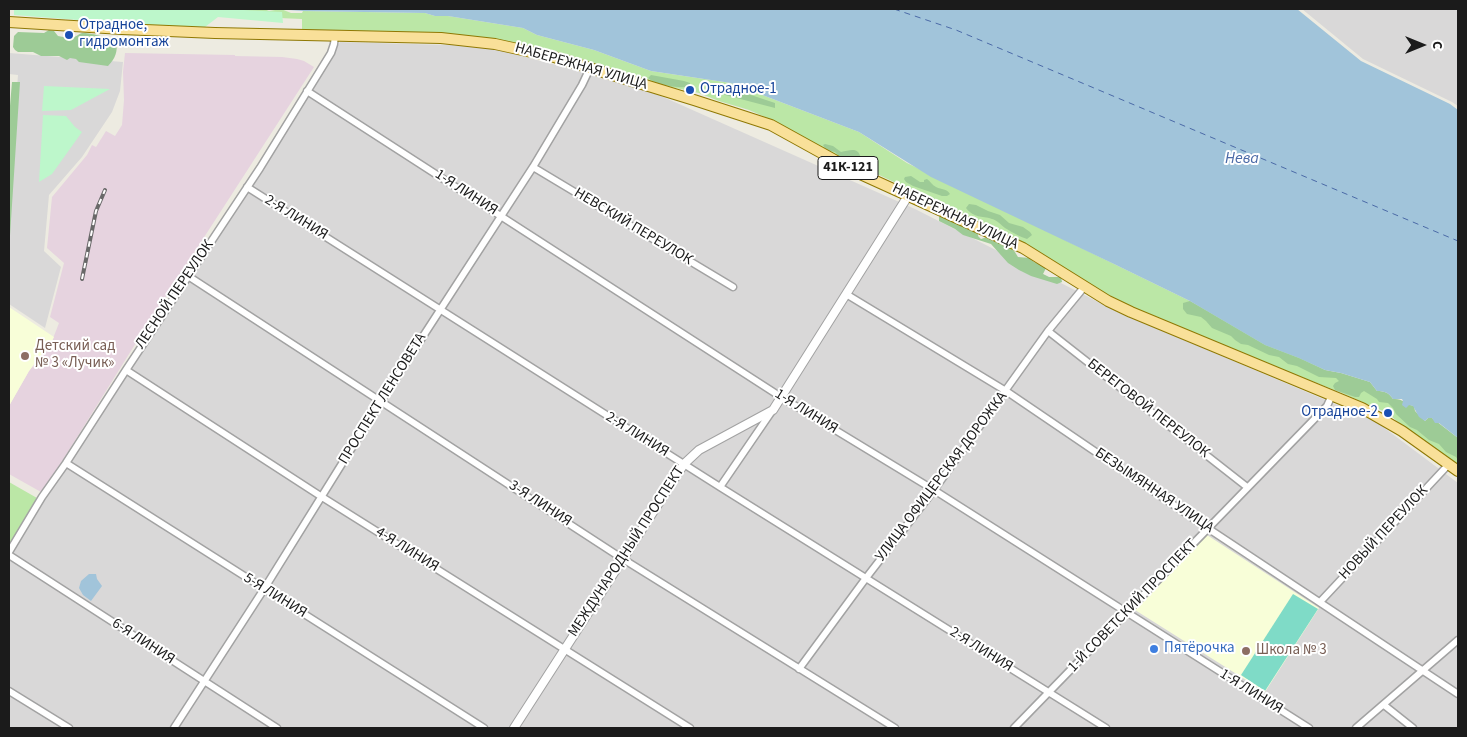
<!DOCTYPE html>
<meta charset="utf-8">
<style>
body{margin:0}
#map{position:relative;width:1467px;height:737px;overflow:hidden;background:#edebe1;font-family:"Source Sans 3",sans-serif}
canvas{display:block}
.frame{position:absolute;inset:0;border:10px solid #1b1b1b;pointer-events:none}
.north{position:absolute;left:1397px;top:20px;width:50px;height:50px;-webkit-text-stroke:4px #fff;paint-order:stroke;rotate:90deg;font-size:14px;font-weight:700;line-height:20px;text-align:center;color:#1b1b1b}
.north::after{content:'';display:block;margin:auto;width:18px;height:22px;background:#1b1b1b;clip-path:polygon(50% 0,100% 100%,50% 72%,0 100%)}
</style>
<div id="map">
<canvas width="1467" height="737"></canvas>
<div class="frame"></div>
<div class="north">С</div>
</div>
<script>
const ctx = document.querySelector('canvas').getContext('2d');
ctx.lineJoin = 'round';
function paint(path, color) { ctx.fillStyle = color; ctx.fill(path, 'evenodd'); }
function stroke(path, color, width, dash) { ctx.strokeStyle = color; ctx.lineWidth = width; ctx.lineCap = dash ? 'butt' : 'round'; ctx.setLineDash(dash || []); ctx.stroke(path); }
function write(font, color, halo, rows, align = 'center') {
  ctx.font = font + ' "Source Sans 3",sans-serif'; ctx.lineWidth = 4; ctx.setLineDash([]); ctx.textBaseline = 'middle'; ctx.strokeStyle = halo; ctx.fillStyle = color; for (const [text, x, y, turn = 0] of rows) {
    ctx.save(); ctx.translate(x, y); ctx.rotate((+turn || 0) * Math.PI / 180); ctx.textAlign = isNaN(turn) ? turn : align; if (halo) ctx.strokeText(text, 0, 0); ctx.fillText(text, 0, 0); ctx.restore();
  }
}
paint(new Path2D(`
 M1302 9H1458V106L1452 102 1363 59Z
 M340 42 484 46 643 88 915 209 1118 312 1375 421 1458 483V728H9V556L69 461 129 370Z
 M9 53 123 62 120 91 112 112 82 157 49 195 44 251 61 267 45 328 9 304V198L18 75 9 74Z`), '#d9d8d8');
paint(new Path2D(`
 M125 53 235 55V56L282 57 297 59 304 61 314 67 139 338 46 487 41 492 9 474V406L29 371 52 341 59 323 50 317 64 263 47 248 52 197 87 155 92 145 96 147 106 131 115 136 122 125 124 100 123 72Z`), '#e6d3df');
paint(new Path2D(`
 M9 307 54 337 52 341 29 371 9 406Z
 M1207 535 1319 608 1265 692 1135 610Z`), '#f8fed8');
paint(new Path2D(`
 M211 9H264L269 11 281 9 291 13H302L303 11 425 13 435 16H448L523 28 537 35 594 50 651 71 731 83 859 132 907 163 1190 301 1458 438V464L1405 428 1391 416 1392 413 1385 408 1383 411 1342 393 1210 341 1171 323 1130 306 1103 292 1025 243 836 155 772 120 749 110 719 101 699 93 662 85 495 39 442 33 302 30V19L279 18Z
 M9 482 37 498 9 545Z`), '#bbe7a6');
paint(new Path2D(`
 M49 30 54 31 58 36C63 37 68 38 74 37 78 36 78 34 82 33 88 32 112 38 117 42 117 52 116 58 108 66L79 62 76 59 70 58 67 60 59 56H41L33 52H18L15 50 13 47 14 36 18 32 44 33Z
 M651 75 684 81 690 83V86C682 90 654 84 648 78Z
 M12 82H20L9 251V118Z
 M724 91 742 92 775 103V108L725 95 723 93Z
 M825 144 833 146 841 152C851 150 860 146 861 161L857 163 850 159 840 157 835 152 826 150 823 145Z
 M911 176 920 182H924V180L927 179C930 181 932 185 936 187 942 190 946 188 950 194L947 196H942L913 186 906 182 904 179 905 177Z
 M969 204 976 205 988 211 1000 215 1009 223 1023 227 1030 232 1032 235 1027 239C1020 237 1012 232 1005 228 1001 225 997 220 992 219 981 215 975 219 966 208Z
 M941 216 967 227 971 231 978 232V236L981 239 987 237 1013 249 1018 257 1030 258C1035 265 1040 262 1046 268L1043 274 1049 277H1061L1062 282 1057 284 1031 276 1019 270 1008 263 991 244 963 235 955 229 939 221V217Z
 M1190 301 1265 345 1299 358 1325 370 1341 373 1370 382 1377 391C1385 391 1389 393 1393 399 1402 398 1405 404 1414 406L1415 411 1425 421 1428 418H1432L1458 438V460L1456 457 1446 452 1439 444 1429 440 1417 430 1410 427 1396 414 1393 408 1388 403 1379 402 1377 399 1364 391 1361 393 1359 397H1355L1335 390 1333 386 1335 383 1339 381 1336 378 1319 377 1297 366 1288 364 1279 357 1269 355 1248 345 1241 344 1235 340 1231 336 1212 328 1206 321 1201 317 1187 314 1183 309V303Z`), '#9dcb96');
paint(new Path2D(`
 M14 9H224L282 12 283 23 218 17 205 27 142 25 14 15Z
 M44 86 110 89 71 110 42 111Z
 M43 115 66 116 75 127 82 132 52 174 39 182Z`), '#bdf7cb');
paint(new Path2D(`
 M1293 594 1318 609 1265 691 1241 675Z`), '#7fdbc7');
paint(new Path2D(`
 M274 9H1297L1361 61 1450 104 1458 110V438L1439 423H1435L1432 418H1428L1425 421 1419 417 1413 406 1409 405 1406 408 1402 405 1403 401 1402 399H1393C1389 393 1385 391 1377 391L1370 382 1341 373 1325 370 1299 358 1265 345 1190 301 1114 264 931 177 859 132 731 83 651 71 594 50 537 35 523 28 448 16H435L425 13 303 11Z
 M89 574H96L97 579 102 586 91 601 83 595 79 588 81 581Z`), '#a1c4da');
stroke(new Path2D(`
 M894 9 956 30 1458 241`), '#4b6aa7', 1, [6, 5]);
const minor = new Path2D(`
 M307 91 781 397 934 490 1309 728
 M533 167 733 287
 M247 187 720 487 1106 728
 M188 276 623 559 895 728
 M846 294 1006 391 1209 529 1458 694
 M1048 331 1247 487
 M126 370 322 497 690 728
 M66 463 484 728
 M720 487 772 411
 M9 552 42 497 66 463 126 370 260 168 331 53 334 44 335 35
 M9 555 277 728
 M1320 602 1449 464
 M799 669 866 578 934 490 1048 331 1085 286
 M9 691 69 728
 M1384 705 1413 728
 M174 728 264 589 381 401 533 167 582 85 590 68
 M1014 728 1327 406 1332 395
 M1356 728 1458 640`);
const tertiary = new Path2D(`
 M514 728 684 464 699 450 773 410 908 196`);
const primary = new Path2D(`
 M9 22 122 29 215 33 441 38 495 44 554 57 694 100 771 125 858 173 1023 248 1108 301 1131 312 1362 408 1402 431 1458 471`);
stroke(minor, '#a2a2a2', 9);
stroke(tertiary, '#a2a2a2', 10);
stroke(primary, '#8f7803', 12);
stroke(minor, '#fff', 6);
stroke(tertiary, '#fff', 8);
stroke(primary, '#f9e099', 10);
const rail = new Path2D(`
 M82 279 96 211 105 190`);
stroke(rail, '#696969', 4);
stroke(rail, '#fff', 2, [5.5]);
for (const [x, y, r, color] of [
 [69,35,5,"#1a4fb4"],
 [690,90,5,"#1a4fb4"],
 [25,356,5,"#8d6e63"],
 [1388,413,5,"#1a4fb4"],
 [1154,649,5,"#3f7fe0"],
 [1246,651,5,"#8d6e63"]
]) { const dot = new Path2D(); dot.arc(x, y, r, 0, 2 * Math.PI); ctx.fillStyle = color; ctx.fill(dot); stroke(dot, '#fff', 2); }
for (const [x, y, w] of [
 [848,168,60]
]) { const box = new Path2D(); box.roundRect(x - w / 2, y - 11.5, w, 23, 4); ctx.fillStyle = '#fff'; ctx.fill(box); stroke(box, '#1b1b1b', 1); }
write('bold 14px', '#1b1b1b', null, [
 ["41К-121",848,168]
]);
write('15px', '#164399', '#fff', [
 ["Отрадное,",79,26],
 ["гидромонтаж",79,43],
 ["Отрадное-1",700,90],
 ["Отрадное-2",1378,413,"right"]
], 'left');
write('15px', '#1b1b1b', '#fff', [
 ["НАБЕРЕЖНАЯ УЛИЦА",581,67,16],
 ["1-Я ЛИНИЯ",466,193,33],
 ["НАБЕРЕЖНАЯ УЛИЦА",955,217,25],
 ["2-Я ЛИНИЯ",296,218,32],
 ["НЕВСКИЙ ПЕРЕУЛОК",633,227,31],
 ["ЛЕСНОЙ ПЕРЕУЛОК",175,295,-56],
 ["ПРОСПЕКТ ЛЕНСОВЕТА",383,399,-58],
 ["БЕРЕГОВОЙ ПЕРЕУЛОК",1148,409,38],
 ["1-Я ЛИНИЯ",806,412,32],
 ["2-Я ЛИНИЯ",637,435,32],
 ["УЛИЦА ОФИЦЕРСКАЯ ДОРОЖКА",942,477,-53],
 ["БЕЗЫМЯННАЯ УЛИЦА",1154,491,34],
 ["3-Я ЛИНИЯ",540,504,33],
 ["НОВЫЙ ПЕРЕУЛОК",1384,533,-47],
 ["4-Я ЛИНИЯ",407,550,32],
 ["МЕЖДУНАРОДНЫЙ ПРОСПЕКТ",627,552,-57],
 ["5-Я ЛИНИЯ",275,596,32],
 ["1-Й СОВЕТСКИЙ ПРОСПЕКТ",1133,606,-46],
 ["6-Я ЛИНИЯ",143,642,33],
 ["2-Я ЛИНИЯ",981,650,32],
 ["1-Я ЛИНИЯ",1251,692,32]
]);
write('15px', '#785e54', '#fff', [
 ["Детский сад",35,347],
 ["№ 3 «Лучик»",35,364],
 ["Школа № 3",1256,651]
], 'left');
write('15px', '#366cbe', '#fff', [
 ["Пятёрочка",1164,649]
], 'left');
write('italic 16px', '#4b6aa7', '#fff', [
 ["Нева",1242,159]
]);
</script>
